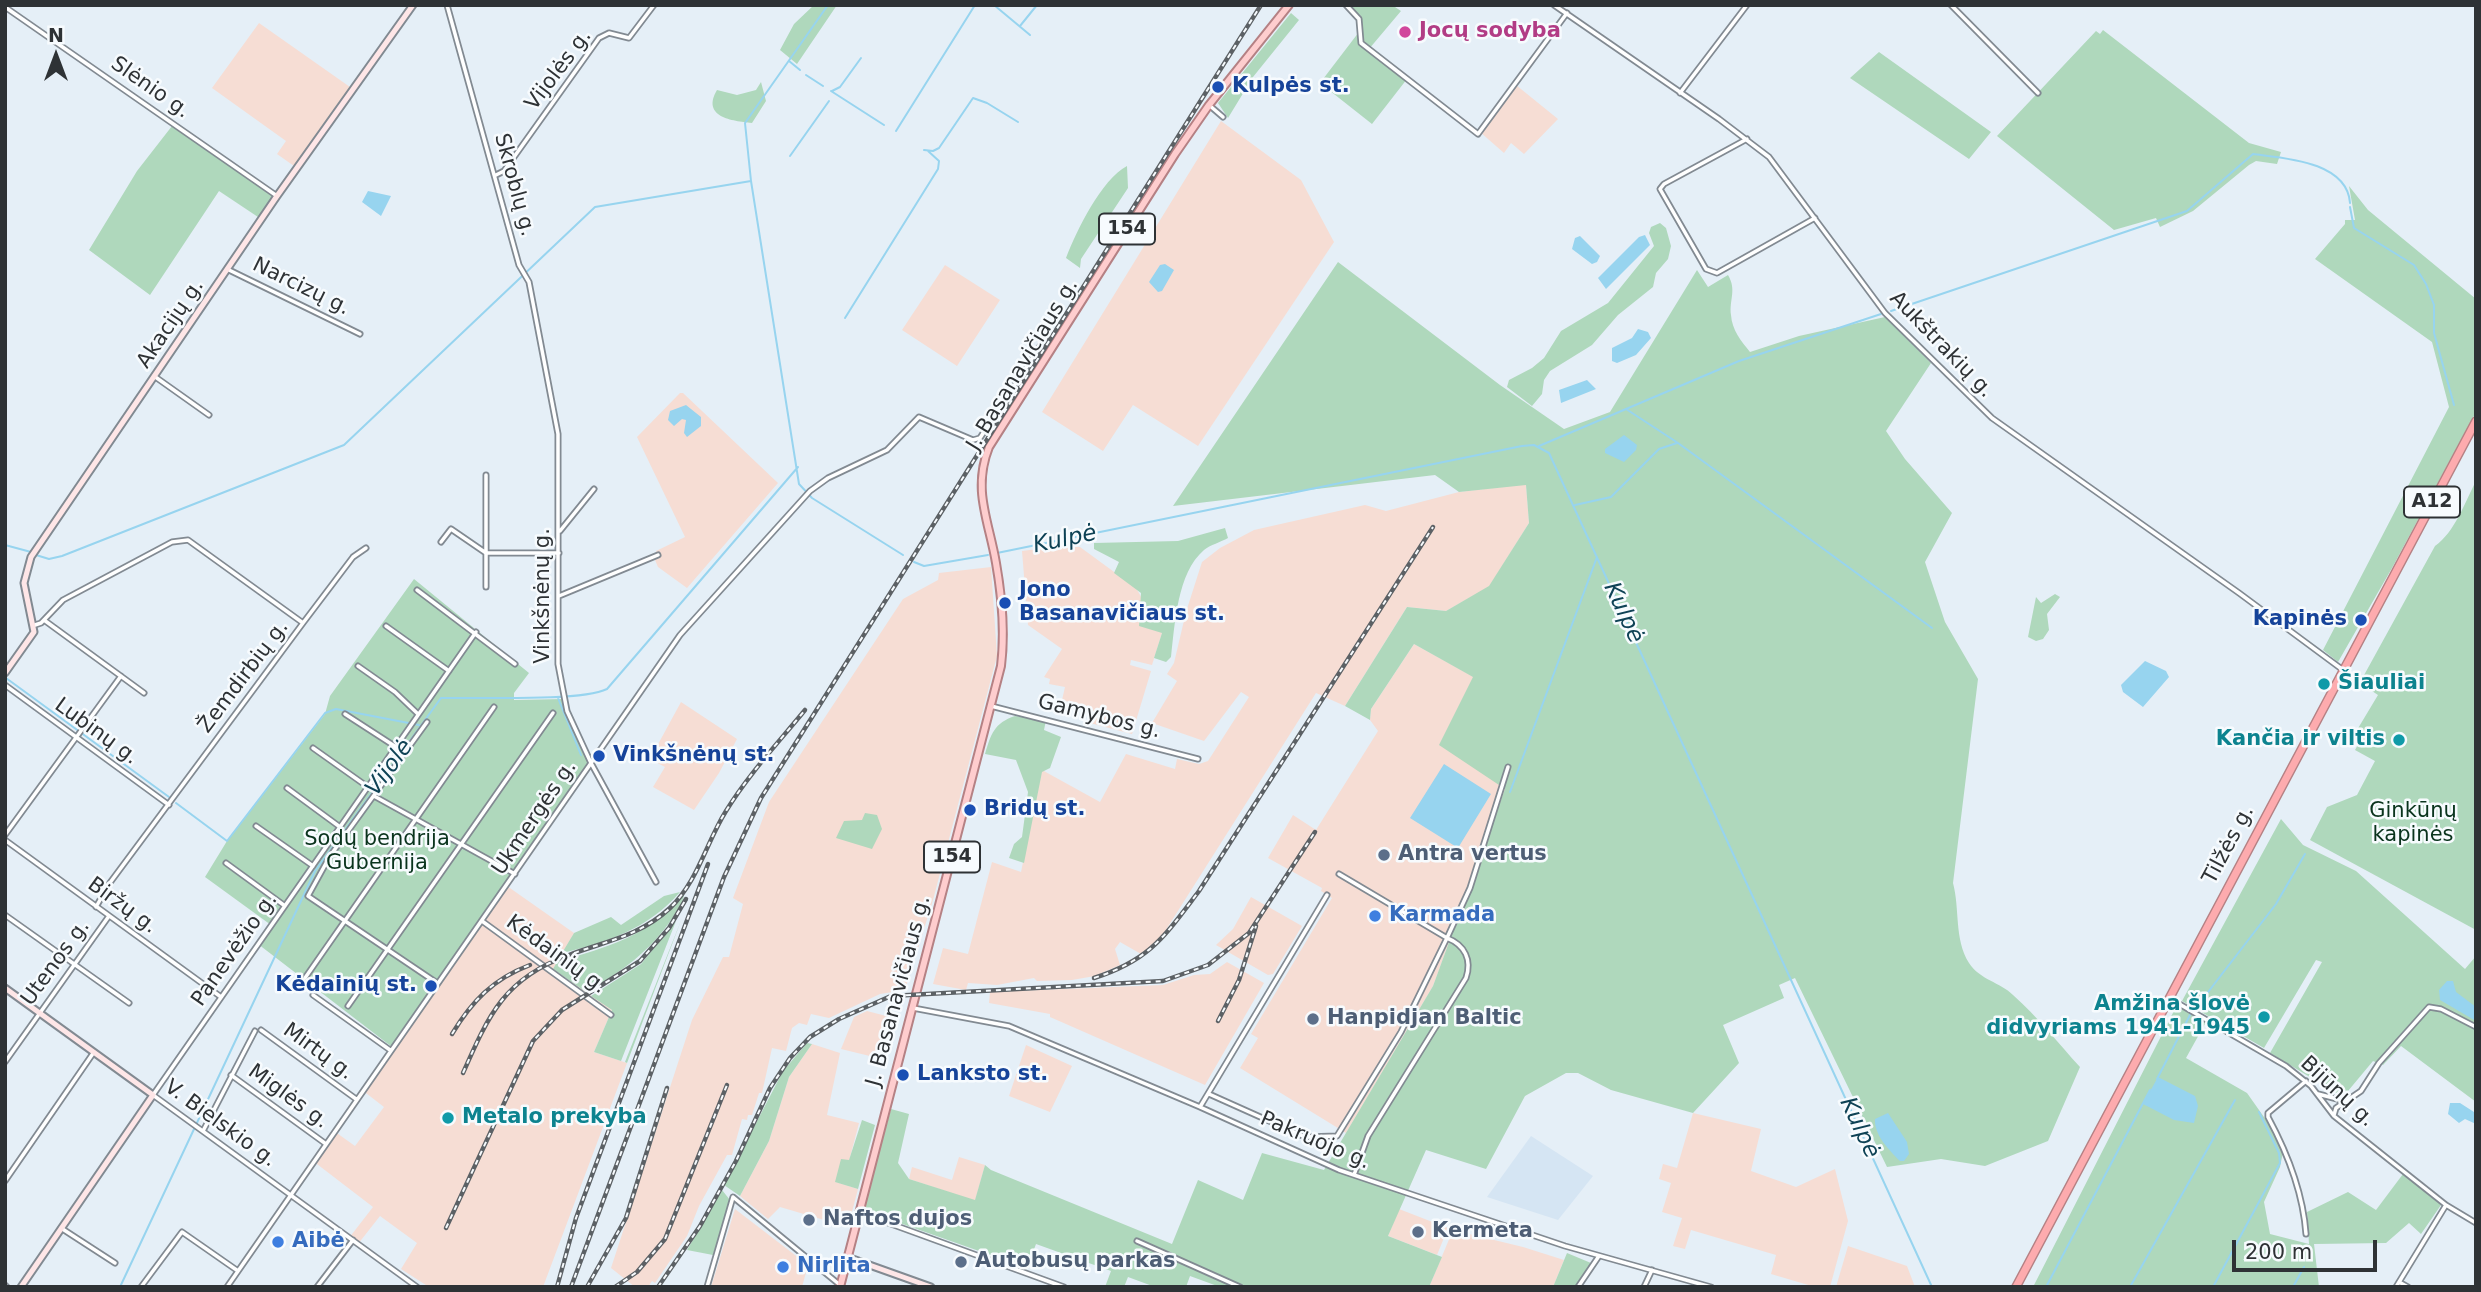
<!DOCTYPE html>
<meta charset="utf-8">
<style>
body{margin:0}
#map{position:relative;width:2481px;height:1292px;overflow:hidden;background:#e5eff7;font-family:"DejaVu Sans",sans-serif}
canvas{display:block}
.frame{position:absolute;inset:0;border:7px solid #2e3235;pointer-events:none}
.north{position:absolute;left:21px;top:21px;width:70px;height:70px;-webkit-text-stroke:5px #f7fbfe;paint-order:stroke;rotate:0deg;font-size:19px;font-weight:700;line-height:28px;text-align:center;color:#2e3235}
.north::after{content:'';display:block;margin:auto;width:24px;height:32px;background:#2e3235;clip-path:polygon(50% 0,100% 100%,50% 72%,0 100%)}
.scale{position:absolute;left:2232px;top:1240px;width:145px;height:32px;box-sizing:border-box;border:4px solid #2e3235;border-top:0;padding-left:9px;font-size:21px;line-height:24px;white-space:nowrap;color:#2e3235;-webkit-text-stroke:5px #f7fbfe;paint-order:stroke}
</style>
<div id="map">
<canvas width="2481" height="1292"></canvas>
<div class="frame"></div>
<div class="north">N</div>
<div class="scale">200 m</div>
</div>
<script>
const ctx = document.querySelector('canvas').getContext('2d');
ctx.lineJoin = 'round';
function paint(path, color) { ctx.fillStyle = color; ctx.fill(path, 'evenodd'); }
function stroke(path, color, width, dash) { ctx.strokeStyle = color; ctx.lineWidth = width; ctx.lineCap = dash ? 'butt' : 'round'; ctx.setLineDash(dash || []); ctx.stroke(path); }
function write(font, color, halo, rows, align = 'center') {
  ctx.font = font + ' "DejaVu Sans",sans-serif'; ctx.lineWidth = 5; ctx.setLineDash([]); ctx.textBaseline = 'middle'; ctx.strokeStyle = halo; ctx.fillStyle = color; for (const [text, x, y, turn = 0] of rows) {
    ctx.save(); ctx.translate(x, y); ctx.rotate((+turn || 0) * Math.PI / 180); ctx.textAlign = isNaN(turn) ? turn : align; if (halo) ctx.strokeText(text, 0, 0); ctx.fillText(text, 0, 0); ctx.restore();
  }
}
paint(new Path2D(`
 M1531 1136 1593 1176 1558 1220 1487 1197Z`), '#d5e5f3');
paint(new Path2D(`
 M259 23 350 87 294 166 277 154 286 141 212 88Z
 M1516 85 1558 119 1524 154 1511 143 1504 153 1480 132Z
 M1221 121 1301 180 1334 242 1198 446 1133 405 1103 451 1042 412Z
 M945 265 1000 300 957 366 902 330Z
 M680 393H683L778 483 687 588 658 567 655 560 659 558 656 551 685 537 637 437Z
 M1526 484 1529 523 1489 587 1446 611 1407 607 1345 706 1316 693 1162 936 1141 954 1120 942 1115 949 1120 965 1095 976 1072 980 1037 981 1034 978 997 985 968 983 966 990 933 984 943 948 968 954 992 862 1021 872 1042 770 1100 802 1126 754 1175 769 1177 759 1199 764 1208 761 1249 697 1241 692 1204 741 1152 723 1177 681 1167 674 1174 663 1186 612 1202 562 1220 548 1254 530 1365 505 1386 511 1459 492Z
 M1060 546 1080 547 1136 588 1162 633 1152 665 1131 660 1130 665 1151 671 1132 734 1090 723 1093 709 1062 700 1065 687 1049 684 1050 679 1044 677 1062 649 1028 625 1022 551Z
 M991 567 997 656 933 900 905 990 880 994 829 1018 811 1014 807 1025 799 1023 792 1028 786 1051 772 1048 762 1093H759L752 1115H748L747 1120 742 1119 732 1155H727L699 1206 687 1236 655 1283 652 1281 648 1287H635L611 1268 692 1020 723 957H729L743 904 733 898 769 802 903 599 938 580 939 573Z
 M1414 644 1474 677 1506 788 1433 986 1346 1133 1240 1068 1258 1038 1251 1034 1332 898 1321 891 1322 888 1268 858 1293 815 1316 830 1378 731 1370 720 1371 709Z
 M681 702 737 739 719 773 694 810 653 787 665 767 650 759Z
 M507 886 574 933 553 969 612 1010 594 1052 627 1063 543 1287H429L401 1269 417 1243 380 1216 358 1244 349 1238 373 1207 313 1161 334 1131 355 1146 384 1107 362 1090Z
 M1251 897 1302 926 1273 974 1268 975 1216 945 1233 929Z
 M1227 962 1264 983 1205 1085 1050 1017V1014L989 1003 990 992 1163 985 1194 975 1210 974Z
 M867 1011 894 1018 884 1053 878 1058 841 1049 854 1017Z
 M812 1044 840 1053 827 1115 859 1123 849 1161 836 1182 858 1189 848 1227 780 1207 768 1219 740 1196 769 1141 789 1077Z
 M1026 1045 1072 1066 1050 1112 1009 1096Z
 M1693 1113 1761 1129 1751 1171 1796 1187 1835 1169 1848 1221 1830 1287H1815L1771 1274 1776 1255 1691 1230 1685 1249 1673 1246 1682 1218 1662 1212 1671 1183 1659 1179 1663 1164 1677 1168Z
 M959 1157 985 1165 975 1201 909 1179 912 1167 952 1180Z
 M735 1209 808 1265 802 1287H711Z
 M1399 1209 1448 1228 1437 1255 1388 1236Z
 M1453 1230 1523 1247 1564 1260 1553 1287H1429Z
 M1848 1246 1907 1266 1915 1287H1836Z`), '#f6ddd4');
paint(new Path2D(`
 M814 5H837L797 64 780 50 794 24Z
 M1348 5H1392L1401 11 1369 49 1407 79 1372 124 1320 83 1362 28 1361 16Z
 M1291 13 1299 20 1253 77 1228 118 1218 103Z
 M2103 30 2249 143 2281 152 2277 164 2256 161 2249 165 2193 211 2160 227 2156 218 2114 230 1997 136 2096 31 2100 34Z
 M1879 52 1991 132 1969 159 1850 78Z
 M761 82 766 101 752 123C732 121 701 117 717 90L737 95 756 90Z
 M172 126 271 193 273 198 258 217 219 191 150 295 89 250 137 171Z
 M1127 166 1128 188 1081 259 1080 268 1066 258C1077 230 1101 180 1127 166Z
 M2349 186 2368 210 2476 299V412L2392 568 2338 662 2323 650 2449 407 2432 342 2315 259 2345 224V220H2355Z
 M1660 223 1666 228 1671 246 1668 259 1656 273 1653 287 1618 315 1592 345 1550 371 1544 380 1542 394 1532 406 1507 387 1509 380 1532 368 1544 358 1561 331 1608 303 1654 246 1649 233 1651 227Z
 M1338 262 1500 385 1564 429 1610 412 1697 270 1708 287 1728 275C1737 290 1729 300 1731 315 1732 330 1741 341 1750 352L1799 336 1885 317 1931 363 1886 431 1905 459 1952 513 1925 562 1945 622 1978 679 1953 883C1960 909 1954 939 1969 963 1980 980 2000 982 2013 995 2037 1016 2058 1043 2080 1067L2048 1141 1985 1166 1941 1159 1887 1167 1795 978 1779 985 1784 998 1723 1025 1739 1063 1693 1113 1611 1090 1578 1073H1566L1525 1096 1486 1169 1426 1150 1388 1236 1442 1257 1429 1287H1220L1190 1276 1186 1287H1155L1128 1277 1124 1287H1105L1111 1271 1036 1244 1027 1268 863 1210 891 1109 909 1114 898 1163 909 1179 975 1200 985 1165 991 1170 1172 1244 1198 1180 1243 1200 1262 1153 1324 1170 1433 986 1505 789 1439 745 1473 677 1414 644 1371 709 1370 720 1345 706 1407 607 1446 611 1489 586 1529 523 1526 485 1459 492 1435 475 1173 506Z
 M2476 481V930L2310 840 2327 807 2357 795 2375 761 2355 750 2364 734 2357 730 2378 695 2363 685V677L2435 546C2455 532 2465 502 2476 481Z
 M1225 528 1228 538C1221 542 1210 545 1204 550 1177 573 1175 624 1171 657L1166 662 1154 658 1162 633 1139 626 1141 593 1114 573 1119 562 1094 549V543L1178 541Z
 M414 579 529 673 514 693V700L565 699 591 763 392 1047 258 944 271 925 205 877 227 841 325 714 330 696Z
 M2055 594 2060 597 2047 614 2049 630 2043 639 2036 641 2028 637 2036 597 2041 603Z
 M1015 716 1046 720 1044 730 1061 737 1050 768 1042 772 1024 863 1009 858 1014 844 1022 837 1028 792 1016 760 985 754C991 734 994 723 1015 716Z
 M865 813 877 815 882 829 872 849 836 838 844 821 862 820Z
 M2281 819 2303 845 2356 871 2465 969 2476 956V1102L2401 1046 2383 1065 2373 1061 2343 1097 2270 1053 2322 962 2316 960 2264 1048 2182 1001Z
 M680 892C648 929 608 942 562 953L574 933 611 917 621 925 664 896Z
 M684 894C684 901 677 910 673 917 650 952 621 972 586 992L553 969 557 962C607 947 650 936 684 894Z
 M682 918 627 1063 625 1062Z
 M676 921 621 1061 594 1052 612 1010 591 996 641 964Z
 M2177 1005 2206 1022 2186 1058 2247 1093 2271 1127 2283 1152 2280 1167 2264 1202 2270 1234 2309 1244 2307 1212 2348 1192 2376 1210 2403 1174 2441 1205 2421 1234 2409 1223 2386 1243 2314 1244 2319 1287H2033Z
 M807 1043 812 1044 789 1077 769 1141 740 1196 724 1185 783 1071Z
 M862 1120 875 1125 858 1189 835 1182 841 1159 849 1160Z
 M722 1190 730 1200 713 1255 687 1250Z
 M1567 1253 1591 1263 1575 1287H1553Z`), '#afd8bc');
paint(new Path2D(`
 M368 191 391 196 381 216 362 202Z
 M1645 235 1650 245 1606 289 1598 278 1639 237Z
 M1580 236 1600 256 1597 262 1592 264 1572 249 1575 238Z
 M1165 264 1174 270 1162 291 1158 292 1149 282 1160 265Z
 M1638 329 1648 332 1651 338 1636 355 1617 363 1612 361V348L1632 338Z
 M1587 380 1596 389 1561 403 1559 390Z
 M686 405 701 417V426L687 437 684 433 686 420 682 419 674 426 668 420 670 411Z
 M1624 435 1637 445 1636 450 1624 462 1605 453V449Z
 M2145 661 2166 671 2169 677 2143 707 2123 692 2121 685Z
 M1444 764 1491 794 1458 848 1410 818Z
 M2447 981H2453L2456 992 2476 1007V1021L2440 1000 2439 990Z
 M2158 1077 2195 1096 2198 1106 2194 1123 2174 1120 2143 1104Z
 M2450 1103H2460L2474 1112 2476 1124 2465 1119 2459 1123 2448 1114Z
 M1888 1113 1907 1142 1909 1154 1904 1161H1900C1889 1150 1874 1135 1875 1119Z`), '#97d4ef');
stroke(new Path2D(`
 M828 5 745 123 751 181 799 484 812 498 903 555
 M994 5 1030 35
 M1020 26 1037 5
 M789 61 800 70
 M806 75 823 86
 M831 91 884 125
 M832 91 840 87 861 58
 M896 131 975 5
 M924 150 933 151 939 148 973 98 987 103 1018 122
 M790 156 829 101
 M2350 207 2354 228 2414 265 2426 284 2434 305V333L2454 405
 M1891 311 2187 211 2253 154C2283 158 2347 161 2350 203
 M845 318 938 169 939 161 928 151
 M1626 409 1678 443 1932 628
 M1539 446 1739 361 1881 314
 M1575 505 1611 497 1659 449 1677 443
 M5 545 31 552
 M997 553 1522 446 1534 445 1549 453 1932 1287
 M36 555 49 559 62 556 344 445 595 207 751 181
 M914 562 924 566 988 555
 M6 678 169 797
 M558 698 581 755
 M1510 792 1597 557
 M176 803 227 841 325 713 336 709 419 725
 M2195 1009 2276 904 2305 854
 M2157 1079 2190 1015
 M120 1287 315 871 441 698C476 697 580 702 607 689L798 467
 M2046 1287 2150 1090
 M2130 1287 2235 1100
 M2213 1287 2280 1163 2279 1153 2259 1112
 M2293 1287 2304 1267`), '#97d4ef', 2);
const street = new Path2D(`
 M447 5 519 265 529 282 558 434V664L567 711 591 763 656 882
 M1346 5 1359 19 1361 43 1478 134 1567 13
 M1554 5 1719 119 1769 157 1885 313 1992 418 2239 593 2343 670
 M1951 5 2038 93
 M5 7 277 196
 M1680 93 1747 5
 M1209 105 1223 117
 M1747 139 1664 184 1660 189 1706 269 1717 273 1815 218
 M496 175 504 171 599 38 609 33 629 38 654 5
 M227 269 360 334
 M154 376 209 415
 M486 475V587
 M560 531 594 489
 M441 542 451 529 486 553H559
 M417 590 515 664
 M559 596 658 555
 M44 620 144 693
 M303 623 353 557 366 548
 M35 625 41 623 63 600 172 542 188 540 303 623 109 884 96 907
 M386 626 449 671
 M358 666 395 692 418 714
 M5 685 169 805
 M991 706 1198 759
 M345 714 396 747
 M427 722 330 856 308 896 437 983
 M313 748 368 787
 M287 788 340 827
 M374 796 515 874
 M256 826 313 866
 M5 835 121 676
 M5 840 221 997
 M226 863 285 906
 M5 915 129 1003
 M482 921 611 1015
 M305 978 494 707
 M313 995 390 1050
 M2169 998 2286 1066 2311 1086 2334 1116 2446 1205 2476 1223
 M348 1006 553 713
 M913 1008 1009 1026 1200 1107 1339 1170 1565 1246 1711 1287
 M261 1030 356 1099
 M5 1062 109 916
 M231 1075 326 1144
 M2306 1081 2268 1113V1117C2288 1154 2303 1192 2306 1234
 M1209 1094 1305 1137 1337 1136 1401 1032 1447 938 1339 874
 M2318 1094 2345 1101
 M1200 1107 1327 895
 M2334 1115 2336 1108 2361 1091 2379 1063 2429 1007 2441 1009 2476 1027
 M203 1131 255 1031
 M1354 1175 1368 1136 1466 978C1472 960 1465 945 1447 938L1470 888 1508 767
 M5 1181 94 1052
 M861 1213 1064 1287
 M61 1228 115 1263
 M1137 1241 1240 1287
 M2399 1282 2408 1287
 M5 1285 7 1287
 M141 1287 182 1232 238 1271
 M227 1287 680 635 810 491 828 478 887 450 919 417 973 440 980 438 1048 334
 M317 1287 353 1240
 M417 1287 153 1095 476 632
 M707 1287 733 1197 840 1285
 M1578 1287 1599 1256
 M1644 1287 1652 1270
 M2396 1287 2446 1205`);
const secondary = new Path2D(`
 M5 673 34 632 24 583 31 557 277 196 413 5
 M5 988 153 1095 21 1287
 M847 1257 931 1287`);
const primary = new Path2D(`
 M840 1287 1001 666C1005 633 1002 597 996 563 989 521 972 490 989 447L1175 154 1209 105 1289 5`);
const highway = new Path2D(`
 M2016 1287 2476 421`);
stroke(street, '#828a92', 7);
stroke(secondary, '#828a92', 9);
stroke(primary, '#b58184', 10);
stroke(highway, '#b58184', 10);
stroke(street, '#fff', 3.5);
stroke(secondary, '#fee6e7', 5);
stroke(primary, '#fecdce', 6);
stroke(highway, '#fdabae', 7);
const rail = new Path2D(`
 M1094 978C1150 960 1164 937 1199 891L1433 527
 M1218 1021 1239 980 1256 926
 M452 1034C472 1001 493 979 530 965
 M463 1073C489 1014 505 978 569 955 606 941 640 936 670 908 698 881 706 843 726 811 748 775 778 743 805 710
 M446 1228 533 1041 562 1010 640 961 669 928 686 899
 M557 1287 576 1218 708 864
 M571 1287 724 877 761 798 1261 5
 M587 1287 626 1218 667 1088
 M615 1287 637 1272 665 1239 727 1085
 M658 1287 700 1226 736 1161 770 1088 790 1058 810 1037 839 1019 891 996 1163 981 1208 965 1249 933 1315 832`);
stroke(rail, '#5c6165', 4.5);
stroke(rail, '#f7fbfe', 2, [5]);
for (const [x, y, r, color] of [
 [1405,32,7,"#d1479c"],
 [1218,87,7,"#1a4fb4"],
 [1005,603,7,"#1a4fb4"],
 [2361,620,7,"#1a4fb4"],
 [2324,684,7,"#0f9aa8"],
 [2399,740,7,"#0f9aa8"],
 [599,756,7,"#1a4fb4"],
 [970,810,7,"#1a4fb4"],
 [1384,855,7,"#5c6f8a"],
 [1375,916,7,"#3f7fe0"],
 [431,986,7,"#1a4fb4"],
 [2264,1017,7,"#0f9aa8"],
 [1313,1019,7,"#5c6f8a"],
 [903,1075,7,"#1a4fb4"],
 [448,1118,7,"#0f9aa8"],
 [809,1220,7,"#5c6f8a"],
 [1418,1232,7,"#5c6f8a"],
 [278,1242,7,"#3f7fe0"],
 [961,1262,7,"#5c6f8a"],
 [783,1267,7,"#3f7fe0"]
]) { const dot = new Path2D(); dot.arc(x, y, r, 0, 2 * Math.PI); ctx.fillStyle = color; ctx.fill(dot); stroke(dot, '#f7fbfe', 2.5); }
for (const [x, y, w] of [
 [1127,229,56],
 [2432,502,56],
 [952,857,56]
]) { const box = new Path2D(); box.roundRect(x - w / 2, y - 15.5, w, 31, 5); ctx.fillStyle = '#f7fbfe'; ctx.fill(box); stroke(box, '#2e3235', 2); }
write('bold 19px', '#2e3235', null, [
 ["154",1127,229],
 ["A12",2432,502],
 ["154",952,857]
]);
write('bold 21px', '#b23c85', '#f7fbfe', [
 ["Jocų sodyba",1419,32]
], 'left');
write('21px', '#2e3235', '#f7fbfe', [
 ["Vijolės g.",559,70,-53],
 ["Slėnio g.",150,88,35],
 ["Skroblų g.",514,185,75],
 ["Narcizų g.",301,287,26],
 ["Akacijų g.",171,324,-56],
 ["Aukštrakių g.",1941,345,46],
 ["J. Basanavičiaus g.",1023,365,-59],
 ["Vinkšnėnų g.",544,596,-90],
 ["Žemdirbių g.",244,677,-53],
 ["Gamybos g.",1099,717,14],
 ["Lubinų g.",96,732,36],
 ["Ukmergės g.",535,818,-56],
 ["Tilžės g.",2229,845,-62],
 ["Biržų g.",122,906,36],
 ["Panevėžio g.",235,950,-55],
 ["Kėdainių g.",556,955,36],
 ["Utenos g.",56,963,-54],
 ["J. Basanavičiaus g.",899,991,-75],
 ["Mirtų g.",318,1052,36],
 ["Bijūnų g.",2337,1092,43],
 ["Miglės g.",288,1097,36],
 ["V. Bielskio g.",220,1124,36],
 ["Pakruojo g.",1315,1141,23]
]);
write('bold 21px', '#164399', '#f7fbfe', [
 ["Kulpės st.",1232,87],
 ["Jono",1019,591],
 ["Basanavičiaus st.",1019,615],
 ["Kapinės",2347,620,"right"],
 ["Vinkšnėnų st.",613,756],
 ["Bridų st.",984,810],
 ["Kėdainių st.",417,986,"right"],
 ["Lanksto st.",917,1075]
], 'left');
write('bold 21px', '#0d838f', '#f7fbfe', [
 ["Šiauliai",2338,684],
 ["Kančia ir viltis",2385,740,"right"],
 ["Amžina šlovė",2250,1005,"right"],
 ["didvyriams 1941-1945",2250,1029,"right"],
 ["Metalo prekyba",462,1118]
], 'left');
write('21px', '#0a341d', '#f7fbfe', [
 ["Ginkūnų",2413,812],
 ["kapinės",2413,836],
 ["Sodų bendrija",377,840],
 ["Gubernija",377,864]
]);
write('bold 21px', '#4e5e75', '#f7fbfe', [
 ["Antra vertus",1398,855],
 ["Hanpidjan Baltic",1327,1019],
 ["Naftos dujos",823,1220],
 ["Kermeta",1432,1232],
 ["Autobusų parkas",975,1262]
], 'left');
write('bold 21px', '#366cbe', '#f7fbfe', [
 ["Karmada",1389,916],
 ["Aibė",292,1242],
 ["Nirlita",797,1267]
], 'left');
write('italic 23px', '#0e4255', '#f7fbfe', [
 ["Kulpė",1065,540,-12],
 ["Kulpė",1623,613,65],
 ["Vijolė",390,768,-54],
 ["Kulpė",1859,1128,65]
]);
</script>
